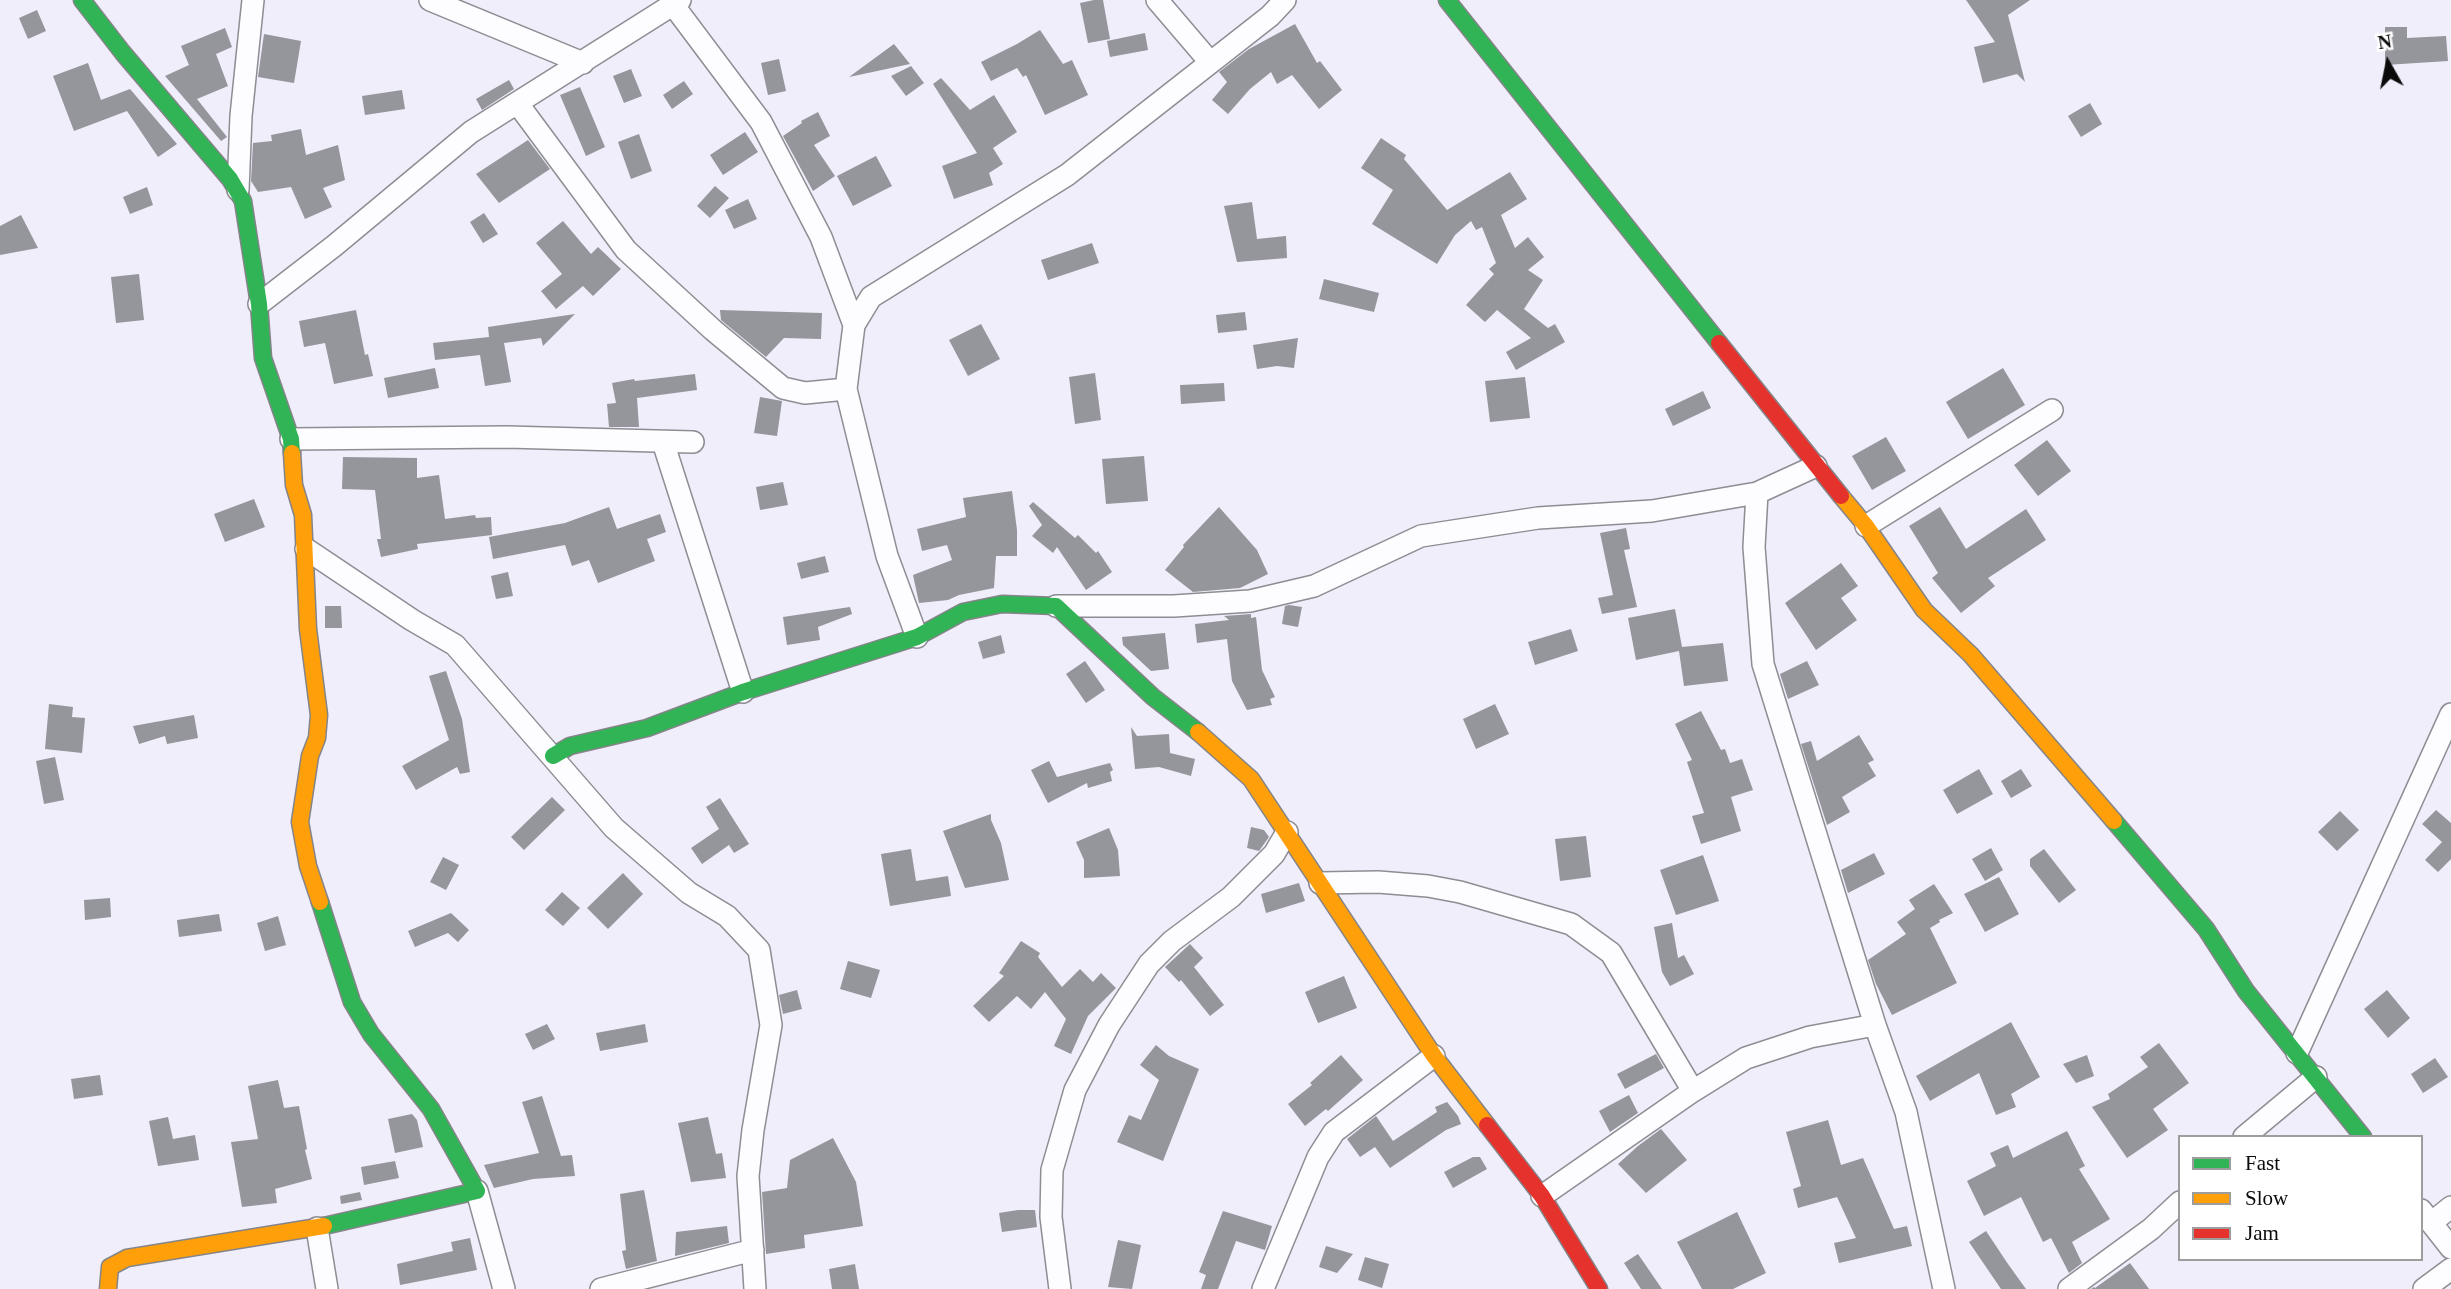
<!DOCTYPE html>
<style>
body{margin:0}
#map{position:relative;width:2451px;height:1289px;overflow:hidden;background:#efeefa;font-family:"Times New Roman",serif}
canvas{display:block}
.legend{position:absolute;left:2178px;top:1135px;width:245px;height:126px;box-sizing:border-box;background:#fff;border:2px solid #9d9d9d;margin:0;padding:9px 12px;list-style:none;font-size:21px;color:#0b0b0b}
.legend li{display:flex;align-items:center;gap:14px;height:35px}
.legend b{width:35px;border:2px solid #9d9d9d}
.north{position:absolute;left:2353px;top:28px;width:70px;height:70px;-webkit-text-stroke:5px #fff;paint-order:stroke;rotate:351deg;font-size:19px;font-weight:700;line-height:28px;text-align:center;color:#0b0b0b}
.north::after{content:'';display:block;margin:auto;width:24px;height:32px;background:#0b0b0b;clip-path:polygon(50% 0,100% 100%,50% 72%,0 100%)}
</style>
<div id="map">
<canvas width="2451" height="1289"></canvas>
<ul class="legend">
<li><b style="height:9px;background:#30b455"></b>Fast</li>
<li><b style="height:9px;background:#ff9f0a"></b>Slow</li>
<li><b style="height:9px;background:#e5322d"></b>Jam</li>
</ul>
<div class="north">N</div>
</div>
<script>
const ctx = document.querySelector('canvas').getContext('2d');
ctx.lineJoin = 'round';
function paint(path, color) { ctx.fillStyle = color; ctx.fill(path, 'evenodd'); }
function stroke(path, color, width, dash) { ctx.strokeStyle = color; ctx.lineWidth = width; ctx.lineCap = dash ? 'butt' : 'round'; ctx.setLineDash(dash || []); ctx.stroke(path); }
paint(new Path2D(`
 M1094 0H1103L1110 39 1088 43 1080 3Z
 M1966 0H2030L2008 15 2025 82 2017 74 1983 83 1974 47 1995 42Z
 M37 10 46 31 28 39 19 18Z
 M1295 24 1317 63 1320 61 1342 90 1319 109 1292 75 1277 84 1271 72 1250 89 1228 114 1212 100 1227 82 1219 72 1249 49Z
 M2385 27H2407V38L2446 36 2448 61 2385 65Z
 M225 28 232 47 216 54 228 86 197 99 227 137 221 141 165 76 189 65 181 46Z
 M1040 30 1063 64 1072 60 1088 95 1045 115 1026 75 1023 77 1017 68 991 81 981 62 1017 44Z
 M1145 33 1148 50 1110 57 1107 41Z
 M264 34 301 41 294 83 258 77Z
 M894 44 910 64 849 77Z
 M779 59 786 91 768 95 761 63Z
 M88 63 101 100 130 89 177 144 158 157 127 111 74 131 53 76Z
 M911 66 924 83 906 96 891 76Z
 M631 69 642 96 624 103 613 76Z
 M941 78 970 110 994 95 1017 132 993 148 1003 164 989 173 993 185 954 199 942 166 977 153 933 84Z
 M509 80 514 89 482 110 476 99Z
 M684 81 693 94 672 109 663 95Z
 M580 87 605 147 586 156 560 95Z
 M402 90 405 109 365 115 362 96Z
 M2090 103 2102 124 2081 137 2068 116Z
 M818 112 830 136 814 145 835 176 813 191 783 136 802 123 801 121Z
 M301 129 306 155 338 145 345 180 323 188 332 207 305 219 291 187 258 192 251 181 253 143 272 141 271 135Z
 M745 132 758 152 723 175 710 155Z
 M639 134 652 171 631 179 618 142Z
 M1381 138 1406 155 1404 159 1447 210 1510 172 1527 199 1501 215 1515 248 1528 237 1544 257 1528 270 1543 280 1524 309 1548 328 1555 324 1565 342 1516 370 1506 352 1531 338 1497 310 1485 322 1466 305 1494 274 1489 269 1496 263 1482 227 1476 230 1471 221 1455 235 1437 264 1372 224 1393 190 1361 168Z
 M528 140 550 169 499 203 476 174Z
 M876 156 892 186 853 206 837 176Z
 M715 186 729 198 710 218 697 206Z
 M147 187 153 205 130 214 123 197Z
 M748 199 757 219 734 229 725 210Z
 M1252 202 1257 239 1286 236 1287 258 1237 262 1224 206Z
 M484 213 498 234 483 243 470 222Z
 M21 215 38 248 0 255V226Z
 M563 221 591 254 598 247 621 269 593 296 583 286 556 309 541 291 562 274 536 243Z
 M1092 243 1099 263 1048 280 1041 260Z
 M139 274 144 320 116 323 111 277Z
 M1324 279 1379 293 1374 312 1319 299Z
 M356 310 365 355 368 354 373 376 334 384 325 343 304 347 299 321Z
 M720 310 822 313 821 339 784 338 766 357 721 320Z
 M1245 312 1247 330 1218 333 1216 315Z
 M575 314 543 346 541 338 504 343 511 382 485 386 480 355 435 360 433 343 489 337 488 327Z
 M981 324 1000 359 968 376 949 340Z
 M1298 338 1294 368 1277 366 1257 369 1253 345Z
 M435 368 439 388 388 398 384 378Z
 M2003 368 2025 405 1968 439 1946 402Z
 M1095 373 1101 420 1075 424 1069 377Z
 M695 374 697 390 637 398 639 427H609L607 404 616 403 612 383 634 379 635 381Z
 M1525 377 1530 418 1490 422 1485 381Z
 M1224 383 1225 401 1181 404 1180 385Z
 M1703 391 1711 408 1673 426 1665 409Z
 M760 397 782 401 777 436 754 433Z
 M1886 437 1906 471 1872 490 1852 456Z
 M2047 440 2071 471 2038 496 2014 465Z
 M1144 456 1148 501 1106 504 1102 459Z
 M343 457 417 458V478L439 475 445 519 475 515 476 518 491 517 492 535 417 544 418 549 381 557 377 539H381L375 490 342 489Z
 M783 482 788 505 760 510 756 487Z
 M1012 491 1017 530V556H996L994 588 959 595 948 600 919 603 913 575 952 560 947 545 922 551 917 529 966 517 963 498Z
 M254 499 265 527 225 542 214 514Z
 M1033 502 1075 538 1078 535 1096 553 1098 551 1112 572 1086 590 1057 547 1053 553 1032 536 1042 525 1029 506Z
 M609 507 617 529 660 514 666 532 647 539 655 561 598 583 589 560 572 566 565 545 493 559 489 537 565 523Z
 M1219 507 1257 550 1268 574 1240 588 1193 592 1165 570 1184 547 1183 545Z
 M1940 507 1966 549 2026 509 2046 540 1988 578 1995 586 1961 613 1932 578 1938 573 1909 526Z
 M1626 528 1630 549 1624 550 1637 607 1602 614 1598 598 1613 595 1600 533Z
 M825 556 829 572 801 579 797 563Z
 M1841 563 1858 586 1841 598 1857 620 1816 650 1785 603Z
 M508 572 513 596 496 599 491 576Z
 M1289 605 1302 607 1298 627 1282 624 1285 606Z
 M325 606H341L342 628H325Z
 M850 607 852 614 818 627 820 640 787 645 783 617Z
 M1675 609 1682 647 1723 643 1728 681 1684 686 1679 651 1636 660 1628 618Z
 M1251 614V618L1256 617 1262 670 1275 697 1270 699 1272 705 1247 710 1232 681 1227 639 1197 643 1195 624 1229 620 1224 616Z
 M1571 629 1578 651 1535 665 1528 642Z
 M1165 633 1169 669 1151 671 1123 645 1122 637Z
 M1001 635 1005 653 983 659 978 642Z
 M1085 661 1105 690 1086 703 1066 674Z
 M1807 661 1819 685 1788 699 1780 674Z
 M446 671 462 719 470 772 460 774 457 767 416 790 402 766 449 740 429 676Z
 M49 704 73 707 72 717 85 718 82 753 45 749Z
 M1495 704 1509 734 1476 749 1463 719Z
 M1701 711 1721 750 1725 749 1730 763 1742 759 1753 790 1731 797 1741 831 1701 844 1692 816 1704 813 1687 762 1692 760 1675 724Z
 M194 715 198 738 167 744 165 736 139 744 133 726Z
 M1131 727 1137 736 1169 734 1170 753 1195 759 1191 776 1159 767 1135 769Z
 M1859 735 1874 760 1868 763 1876 776 1842 797 1850 812 1827 825 1801 744 1811 741 1817 761Z
 M55 757 64 800 44 804 36 761Z
 M1049 761 1057 777 1110 763 1113 770 1110 772 1112 781 1088 788 1087 783 1048 803 1031 770Z
 M1979 769 1993 794 1957 814 1943 790Z
 M2021 769 2032 786 2011 798 2001 781Z
 M552 797 565 810 524 850 511 837Z
 M720 798 749 844 734 853 729 845 702 864 691 848 719 829 706 807Z
 M2436 810 2451 823V859L2438 872 2425 860 2442 842 2422 824Z
 M2340 811 2359 830 2337 851 2318 832Z
 M991 814V820L1001 843 1009 880 965 888 943 831Z
 M1251 827 1264 830 1269 837 1259 851 1247 848Z
 M1109 828 1118 850 1120 876 1084 878V860L1076 842Z
 M1586 836 1591 877 1560 881 1555 839Z
 M1991 848 2003 870 1985 881 1972 859Z
 M911 849 916 881 948 876 951 896 890 906 881 854Z
 M2044 849 2076 890 2059 903 2030 866V859Z
 M1874 853 1885 874 1848 893 1841 870Z
 M1703 855 1719 901 1676 915 1660 870Z
 M443 857 459 865 446 890 430 882Z
 M623 873 643 894 608 929 587 908Z
 M1999 877 2019 914 1985 932 1964 894Z
 M1299 883 1305 901 1266 913 1261 894Z
 M1934 884 1953 913 1939 920 1940 922 1930 928 1957 983 1892 1015 1876 984 1868 960 1906 934 1897 922 1915 909 1909 900Z
 M562 892 580 908 563 926 545 910Z
 M110 898 111 917 85 920 84 900Z
 M451 913 469 930 458 942 448 933 415 947 408 931Z
 M219 914 222 931 179 937 177 920Z
 M278 916 286 945 265 951 257 923Z
 M1672 923 1678 958 1684 955 1694 974 1670 986 1662 972 1654 927Z
 M1021 941 1040 953 1038 957 1062 987 1080 969 1093 982 1101 973 1116 988 1088 1016 1071 1054 1054 1046 1066 1019 1045 992 1031 1009 1017 996 989 1022 973 1006 1004 976 999 973Z
 M1190 944 1203 958 1194 967 1224 1005 1210 1016 1181 980 1179 982 1165 967Z
 M848 961 880 970 871 998 840 989Z
 M1344 976 1357 1008 1318 1023 1305 992Z
 M797 990 802 1009 783 1014 779 995Z
 M2387 990 2410 1018 2388 1038 2364 1009Z
 M2011 1022 2040 1077 2011 1094 2016 1107 1996 1115 1979 1073 1930 1101 1916 1076Z
 M547 1024 555 1039 533 1050 525 1034Z
 M645 1024 648 1042 600 1051 596 1033Z
 M2159 1043 2189 1083 2153 1109 2168 1130 2127 1158 2092 1107 2110 1099 2108 1094 2148 1067 2140 1057Z
 M1156 1045 1169 1056 1199 1069 1163 1161 1117 1142 1129 1115 1141 1120 1159 1080 1140 1065Z
 M1656 1054 1664 1068 1625 1089 1617 1074Z
 M1341 1055 1363 1080 1328 1111 1326 1109 1305 1126 1288 1104 1312 1085 1310 1083Z
 M2087 1055 2094 1076 2076 1083 2063 1064Z
 M2435 1058 2448 1077 2423 1093 2411 1074Z
 M100 1075 103 1095 74 1099 71 1079Z
 M278 1080 284 1108 299 1106 307 1149 305 1150 312 1179 275 1189 277 1203 242 1207 231 1142 258 1139 248 1086Z
 M1629 1095 1638 1113 1610 1132 1599 1111Z
 M542 1096 561 1156 572 1155 575 1176 533 1179 494 1188 484 1165 539 1153 522 1102Z
 M1447 1102 1458 1116 1461 1124 1446 1130 1390 1168 1375 1147 1360 1157 1347 1139 1376 1116 1393 1141 1437 1112 1435 1107Z
 M412 1114 417 1120 423 1147 395 1153 388 1119Z
 M168 1117 173 1139 195 1135 199 1160 158 1166 149 1121Z
 M708 1117 716 1154 722 1153 726 1178 691 1182 678 1123Z
 M1828 1120 1841 1165 1863 1158 1894 1229 1907 1226 1912 1246 1839 1263 1834 1243 1856 1238 1837 1197 1798 1208 1793 1189 1801 1186 1786 1132Z
 M1661 1129 1687 1160 1646 1193 1618 1164 1638 1146Z
 M2067 1131 2085 1166 2079 1169 2110 1219 2072 1242 2082 1263 2069 1273 2051 1238 2043 1242 2021 1197 1984 1216 1967 1181 1996 1166 1990 1153 2008 1145 2013 1158Z
 M833 1138 856 1182 863 1226 804 1235 805 1248 766 1254 762 1192 787 1188 790 1160Z
 M1473 1157H1480L1487 1169 1453 1188 1444 1172Z
 M395 1161 399 1178 364 1185 361 1167Z
 M644 1190 657 1261 626 1269 622 1251 626 1250 620 1194Z
 M360 1192 362 1200 341 1204 340 1196Z
 M1018 1210H1035L1037 1227 1002 1232 999 1213Z
 M1223 1211 1272 1226 1265 1250 1236 1241 1218 1289H1201L1206 1275 1199 1272Z
 M1737 1212 1766 1273 1733 1289H1702L1677 1242Z
 M727 1226 729 1243 675 1256 676 1232Z
 M1986 1231 2008 1264 2026 1289H2001L1969 1242Z
 M470 1238 477 1270 400 1285 397 1264 453 1251 451 1242Z
 M1118 1240 1141 1245 1132 1289 1108 1287Z
 M1326 1246 1353 1254 1337 1273 1319 1267Z
 M1638 1254 1662 1289H1641L1624 1263Z
 M1365 1257 1389 1264 1382 1288 1358 1280Z
 M2130 1263 2149 1289H2091L2094 1287 2095 1288Z
 M855 1264 859 1289H832L829 1269Z`), '#95959c');
const street = new Path2D(`
 M430 0 583 63
 M1157 0 1210 62
 M674 6 761 122 821 237 854 325
 M518 104 626 250 713 330 783 388 805 393 846 389
 M238 190 241 116 253 0
 M259 304 334 246 471 132 680 0
 M291 439 507 437 693 442
 M663 442 743 692
 M1757 493 1754 547 1763 664 1875 1025 1906 1112 1944 1289
 M1866 526 2052 410
 M306 549 412 620 455 645 614 828 689 893 727 916 759 950 771 1025 753 1130 748 1176 755 1289
 M1056 606H1174L1250 601 1314 586 1421 536 1538 518 1652 511 1757 493 1816 466
 M917 637 887 556 846 389 854 325 871 297 1067 175 1270 16 1285 0
 M1320 883 1378 882 1428 886 1460 892 1571 924 1611 953 1693 1091
 M2297 1053 2451 714
 M2244 1137 2316 1077
 M477 1191 504 1289
 M1542 1196 1693 1091 1746 1058 1810 1037 1875 1025
 M2421 1210 2451 1248
 M2431 1223 2451 1207
 M317 1228 327 1289
 M601 1289 753 1250
 M1060 1289 1051 1217 1052 1170 1075 1090 1109 1025 1149 964 1172 941 1231 897 1274 854 1287 832
 M1263 1289 1318 1157 1334 1132 1434 1056
 M2069 1289 2151 1229 2180 1202
 M2424 1289 2451 1269`);
const fast = new Path2D(`
 M82 0 123 53 230 179 243 201 259 304 263 358 291 439 292 453
 M1447 0 1719 343
 M553 756 570 746 647 728 743 692 917 637 963 612 1002 604 1056 606 1153 697 1198 732
 M2114 821 2206 929 2246 991 2363 1137
 M320 902 352 1002 371 1034 431 1109 477 1191 324 1226`);
const slow = new Path2D(`
 M292 453 294 485 303 515 308 629 319 715 317 738 310 756 300 822 308 866 320 902
 M1841 496 1866 526 1924 610 1971 655 2114 821
 M1198 732 1251 779 1434 1056 1487 1125
 M108 1289 110 1267 127 1258 324 1226`);
const jam = new Path2D(`
 M1719 343 1841 496
 M1487 1125 1542 1196 1599 1289`);
stroke(street, '#8e8d93', 24);
stroke(fast, '#848489', 19);
stroke(slow, '#848489', 19);
stroke(jam, '#848489', 19);
stroke(street, '#fdfcfe', 21);
stroke(fast, '#30b455', 16);
stroke(slow, '#ff9f0a', 16);
stroke(jam, '#e5322d', 16);
</script>
